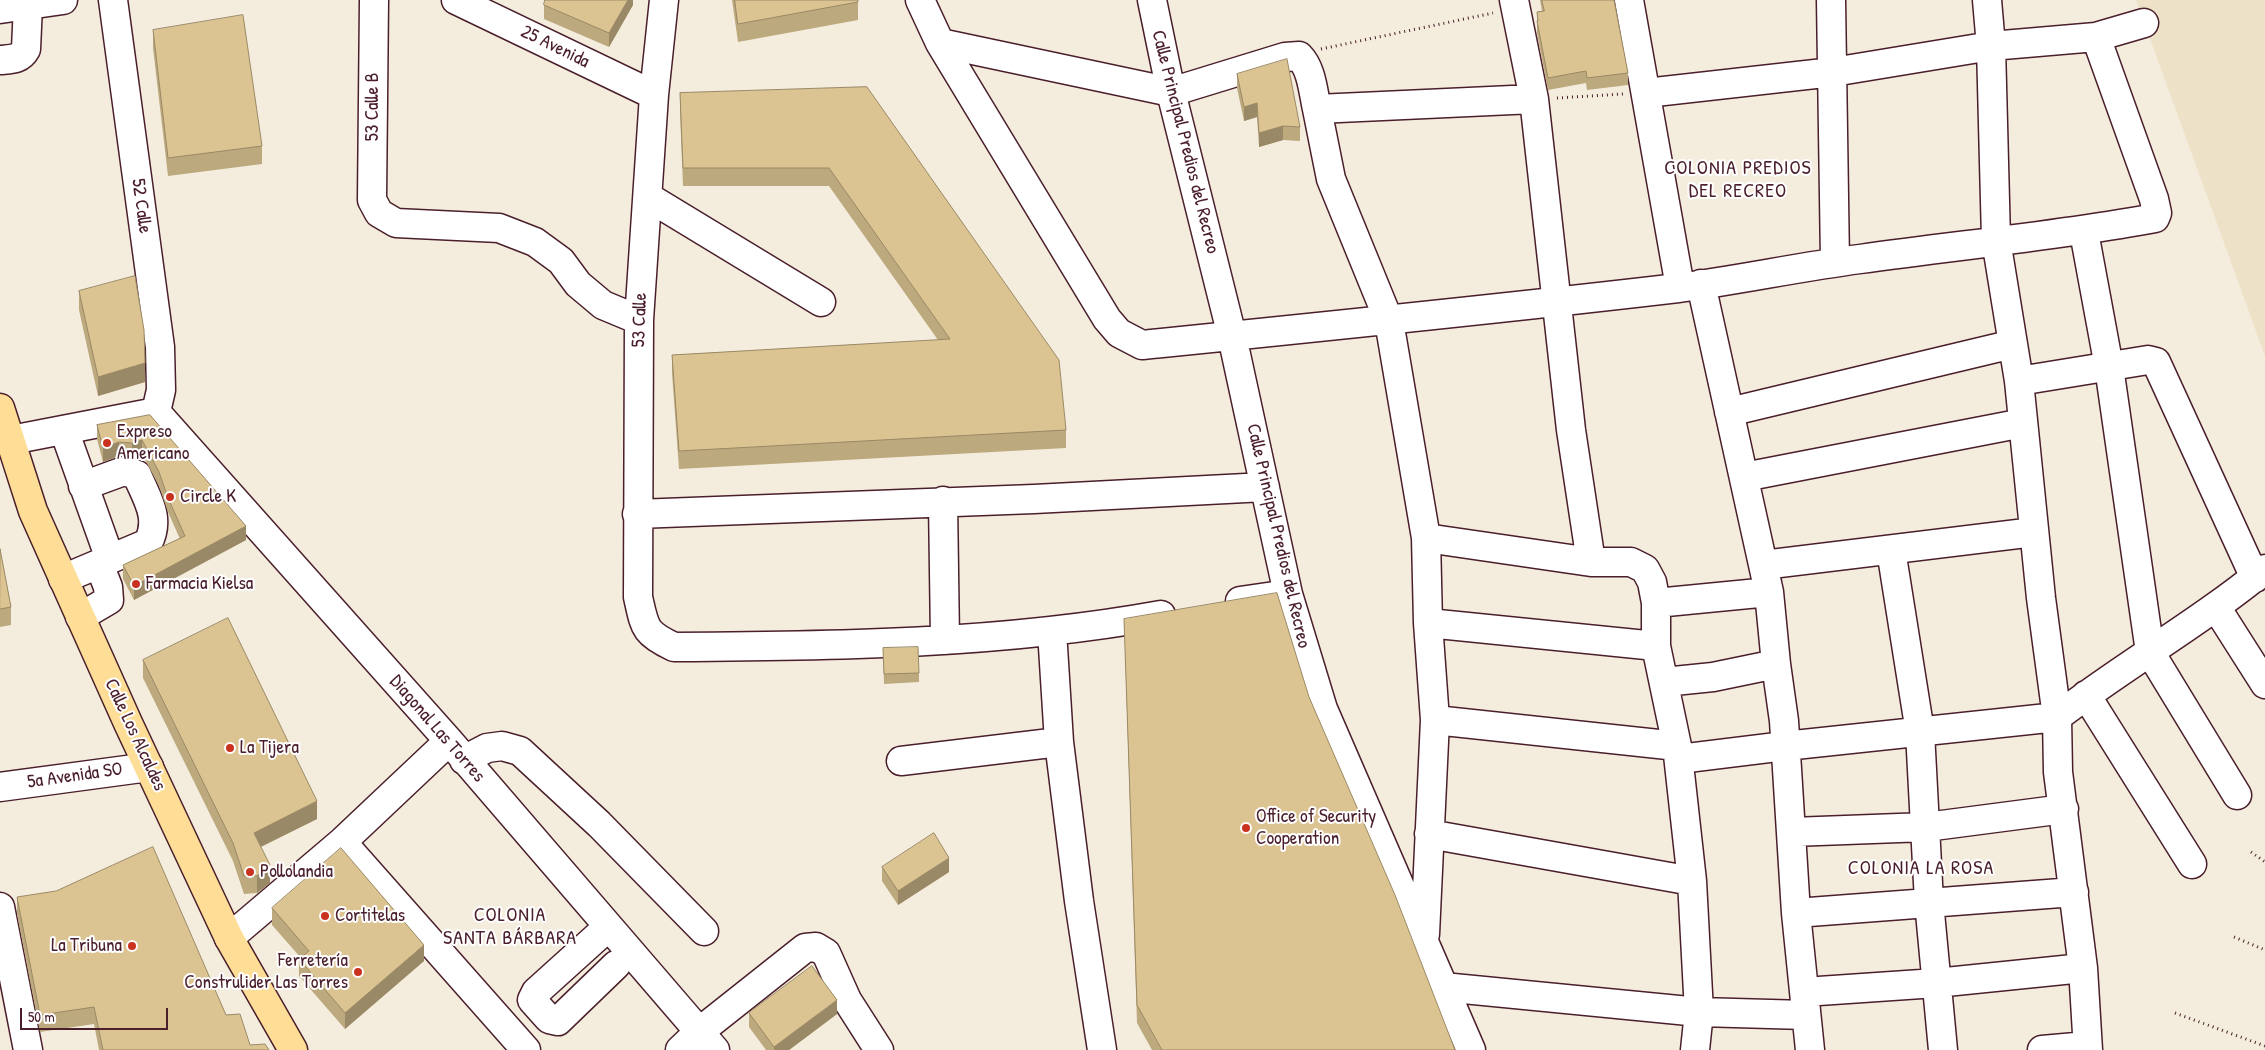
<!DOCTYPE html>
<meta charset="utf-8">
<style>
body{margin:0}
#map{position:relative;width:2265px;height:1050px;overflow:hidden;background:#f4edde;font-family:"Patrick Hand",sans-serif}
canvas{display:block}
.scale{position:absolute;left:20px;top:1008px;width:148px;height:22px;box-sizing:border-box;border:2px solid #4a1f2b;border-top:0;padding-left:6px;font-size:15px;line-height:18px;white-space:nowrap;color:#4a1f2b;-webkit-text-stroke:4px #fff;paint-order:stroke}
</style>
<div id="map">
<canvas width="2265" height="1050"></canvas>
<div class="scale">50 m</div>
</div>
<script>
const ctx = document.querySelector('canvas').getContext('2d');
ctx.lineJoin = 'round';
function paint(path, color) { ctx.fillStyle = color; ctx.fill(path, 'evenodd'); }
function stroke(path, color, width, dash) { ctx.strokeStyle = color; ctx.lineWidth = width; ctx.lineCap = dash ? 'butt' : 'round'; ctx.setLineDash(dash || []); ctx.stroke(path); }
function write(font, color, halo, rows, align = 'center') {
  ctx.font = font + ' "Patrick Hand",sans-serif'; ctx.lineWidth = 4; ctx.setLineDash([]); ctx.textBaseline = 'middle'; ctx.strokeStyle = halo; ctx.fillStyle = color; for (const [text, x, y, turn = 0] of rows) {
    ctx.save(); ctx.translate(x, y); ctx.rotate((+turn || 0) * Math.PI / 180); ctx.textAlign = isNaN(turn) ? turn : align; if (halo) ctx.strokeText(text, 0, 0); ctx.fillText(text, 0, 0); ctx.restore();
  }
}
paint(new Path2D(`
 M2136 0H2265V356Z`), '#ede1c7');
const minor = new Path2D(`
 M113 0 160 347 161 390 156 412
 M374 0 372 200 379 213 396 223 499 228 535 242 561 261 578 284 603 305 639 320
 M456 0 654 95
 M664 0 654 95 639 320 638 597C645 628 644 633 674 647 836 646 1001 644 1161 615
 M920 0 940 43 1171 92 1285 57 1299 56C1312 69 1313 92 1317 109L1534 99
 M1152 0 1171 92 1232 336 1288 594 1323 709 1471 1050
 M1514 0 1534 99 1571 430 1591 562
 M1629 0 1680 287
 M1831 0 1835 262
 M1987 0 1991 46 1996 240 2019 381 2041 598 2057 717 2058 772 2083 968 2088 1050
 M0 9 63 0
 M940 43 1107 319 1119 333 1142 345C1320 327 1499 309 1678 288 1739 280 1799 267 1860 259 1959 245 2058 236 2155 218L2157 213 2154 199 2096 37
 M0 60C11 59 20 60 26 49L28 5
 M1646 93 1833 72 1991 46 2096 37 2144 23
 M1317 109 1331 179 1389 321 1426 538 1428 623 1435 720 1425 934
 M648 197 821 302
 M2084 232 2109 367 2150 652 2237 795
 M1701 284 1769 592 1776 664 1784 721 1796 913 1810 1050
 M2019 381 2148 360 2156 362 2255 578
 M156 412 449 741 715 1050
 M1729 412 2013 344
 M64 430 110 559
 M11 440 156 412
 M1744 477 2023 423
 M943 501 945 640
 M637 514 1034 499 1265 487
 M1426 538 1591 562H1631L1645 569 1652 582 1656 603V646L1677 746 1692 881 1699 1012 1695 1050
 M1891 550 1920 732 1929 902 1943 1050
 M1763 565 2034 532
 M63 579 148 543C161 518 147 499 137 475L124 471 83 486
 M1240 601 1288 594
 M1656 603 1769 592
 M2216 607 2265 684
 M80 617 109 600 108 587 99 564
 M1428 623 1656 646
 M1052 631 1059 742 1079 901 1102 1050
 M1664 682 1713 677 1776 664
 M2086 695 2192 864
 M1435 720 1677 746
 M1679 759 1785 746 2057 717C2125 665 2199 623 2265 569
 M464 760 487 748 502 746 520 751 599 824 704 931
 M901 761 1059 742
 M0 787 149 767
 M1792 832 1926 827 2064 809
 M1429 834 1692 881
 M342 842 526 1050
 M0 907 28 1050
 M1796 913 2074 892
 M608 927 536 992 532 1000 549 1019 558 1021 616 965
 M229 938 342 842 449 741
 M1443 987 1699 1012 1806 1015
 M1804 992 1936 983 2083 968
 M680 1050 699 1032 805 948 816 947 826 953 847 1000 879 1050
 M2042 1050 2087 1046`);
const major = new Path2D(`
 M0 408 33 511 128 723 229 938 293 1050`);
stroke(minor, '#4a1f2b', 31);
stroke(major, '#4a1f2b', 31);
stroke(new Path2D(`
 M1321 49 1493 13
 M1557 98 1623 94
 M2251 852 2265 862
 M2234 937 2265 950
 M2175 1013 2265 1046`), '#4a1f2b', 3, [1, 4]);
stroke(minor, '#fff', 28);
stroke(major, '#fede96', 28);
paint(new Path2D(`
 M633 0V5L609 47 544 19V5Z
 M732 0H858V20L738 42Z
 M1540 0H1614L1628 73V85L1587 90 1586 83 1548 90 1537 33V12L1542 11Z
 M153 30 262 146V164L168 176 153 48Z
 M1237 74 1300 127V141L1283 140 1259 147 1257 117 1244 121 1237 88Z
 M867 87 1066 430V448L679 469 672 373V355L938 340 829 186H683L680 112V93Z
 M79 291 145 382 98 396 79 310Z
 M150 415 246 540 134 600 123 579V565L180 539 168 512 159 486 142 454 132 457 119 456 103 462 97 439V425Z
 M0 549 11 607V625L0 627Z
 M1124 619 1309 697 1455 1050H1152L1137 1023Z
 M883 648 919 673V682L884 684Z
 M143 660 317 819 261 847 270 883 257 893 244 894 233 861 143 678Z
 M882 867 949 872 898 905 882 881Z
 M17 897 226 1015 250 1045 269 1050H99L94 1024 40 1032 17 914Z
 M272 908 424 961 345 1029 299 976V959L301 958 272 925Z
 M749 1013 837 1014 789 1050H766L749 1027Z`), '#bda97e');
paint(new Path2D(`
 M628 0H633V5L609 47V33Z
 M1257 103V117L1244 121V107Z
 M1283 126V140L1259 147V133Z
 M145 363V382L98 396V377Z
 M142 440V454L132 457V443Z
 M119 442V456L103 462V448Z
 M246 526V540L134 600V586Z
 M317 801V819L254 850V833Z
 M949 858V872L898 905V891Z
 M270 865V883L257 893V876Z
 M424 945V961L345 1029V1013Z
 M837 1000V1014L789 1050H774V1047Z`), '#9a8966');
const building = new Path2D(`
 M545 0H628L609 33 544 5Z
 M735 0H858V2L738 24Z
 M1542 0H1614L1628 73 1587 78 1586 71 1548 78 1537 21H1538L1537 12 1544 11Z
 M243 15 262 146 168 158 153 30Z
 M1287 59 1300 127 1283 126 1259 133 1257 103 1244 107 1237 74Z
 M867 87 1059 360 1066 430 679 451 672 355 950 339 829 168H683L680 93Z
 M135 276 144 330 145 363 98 377 79 291Z
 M150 415 246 526 134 586 123 565 185 536 168 498 159 472 142 440 132 443 119 442 103 448 97 425Z
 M0 549 11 607 0 609Z
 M1277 593 1309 697 1395 895 1455 1050H1162L1137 1005 1124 619Z
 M228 618 317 801 254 833 270 865 257 876H244L233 843 143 660Z
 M918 647 919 673 884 674 883 648Z
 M934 833 949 858 898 891 882 867Z
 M153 847 226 1015 240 1014 250 1045 265 1044 269 1050H103L94 1007 40 1015 17 897 56 891Z
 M341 848 424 945 345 1013 299 959 309 951 272 908Z
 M812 966 837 1000 774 1047 749 1013Z`);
paint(building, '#dcc492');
stroke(building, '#9a8966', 1);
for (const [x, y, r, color] of [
 [107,443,5,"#c8321e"],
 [170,497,5,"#c8321e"],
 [136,584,5,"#c8321e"],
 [230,748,5,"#c8321e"],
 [1246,828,5,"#c8321e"],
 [250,872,5,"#c8321e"],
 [325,916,5,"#c8321e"],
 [132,946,5,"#c8321e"],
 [358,972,5,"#c8321e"]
]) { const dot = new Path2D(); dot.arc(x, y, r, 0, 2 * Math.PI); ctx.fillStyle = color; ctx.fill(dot); stroke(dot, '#fff', 2); }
write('19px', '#4a1f2b', '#fff', [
 ["25 Avenida",555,47,26],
 ["53 Calle B",373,107,-90],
 ["Calle Principal Predios del Recreo",1185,142,76],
 ["52 Calle",141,206,82],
 ["53 Calle",640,320,-88],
 ["Calle Principal Predios del Recreo",1278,536,77],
 ["Diagonal Las Torres",437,729,49],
 ["Calle Los Alcaldes",135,735,65],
 ["5a Avenida SO",75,776,-8]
]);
write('19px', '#4a1f2b', '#fff', [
 ["Expreso",117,432],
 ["Americano",117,454],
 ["Circle K",180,497],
 ["Farmacia Kielsa",146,584],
 ["La Tijera",240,748],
 ["Office of Security",1256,817],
 ["Cooperation",1256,839],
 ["Pollolandia",260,872],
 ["Cortitelas",335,916],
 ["La Tribuna",122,946,"right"],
 ["Ferretería",348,961,"right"],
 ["Construlider Las Torres",348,983,"right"]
], 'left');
ctx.letterSpacing = '1px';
write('20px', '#4a1f2b', '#fff', [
 ["COLONIA PREDIOS",1738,169],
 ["DEL RECREO",1738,192],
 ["COLONIA LA ROSA",1921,869],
 ["COLONIA",510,916],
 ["SANTA BÁRBARA",510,939]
]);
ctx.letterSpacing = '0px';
</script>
